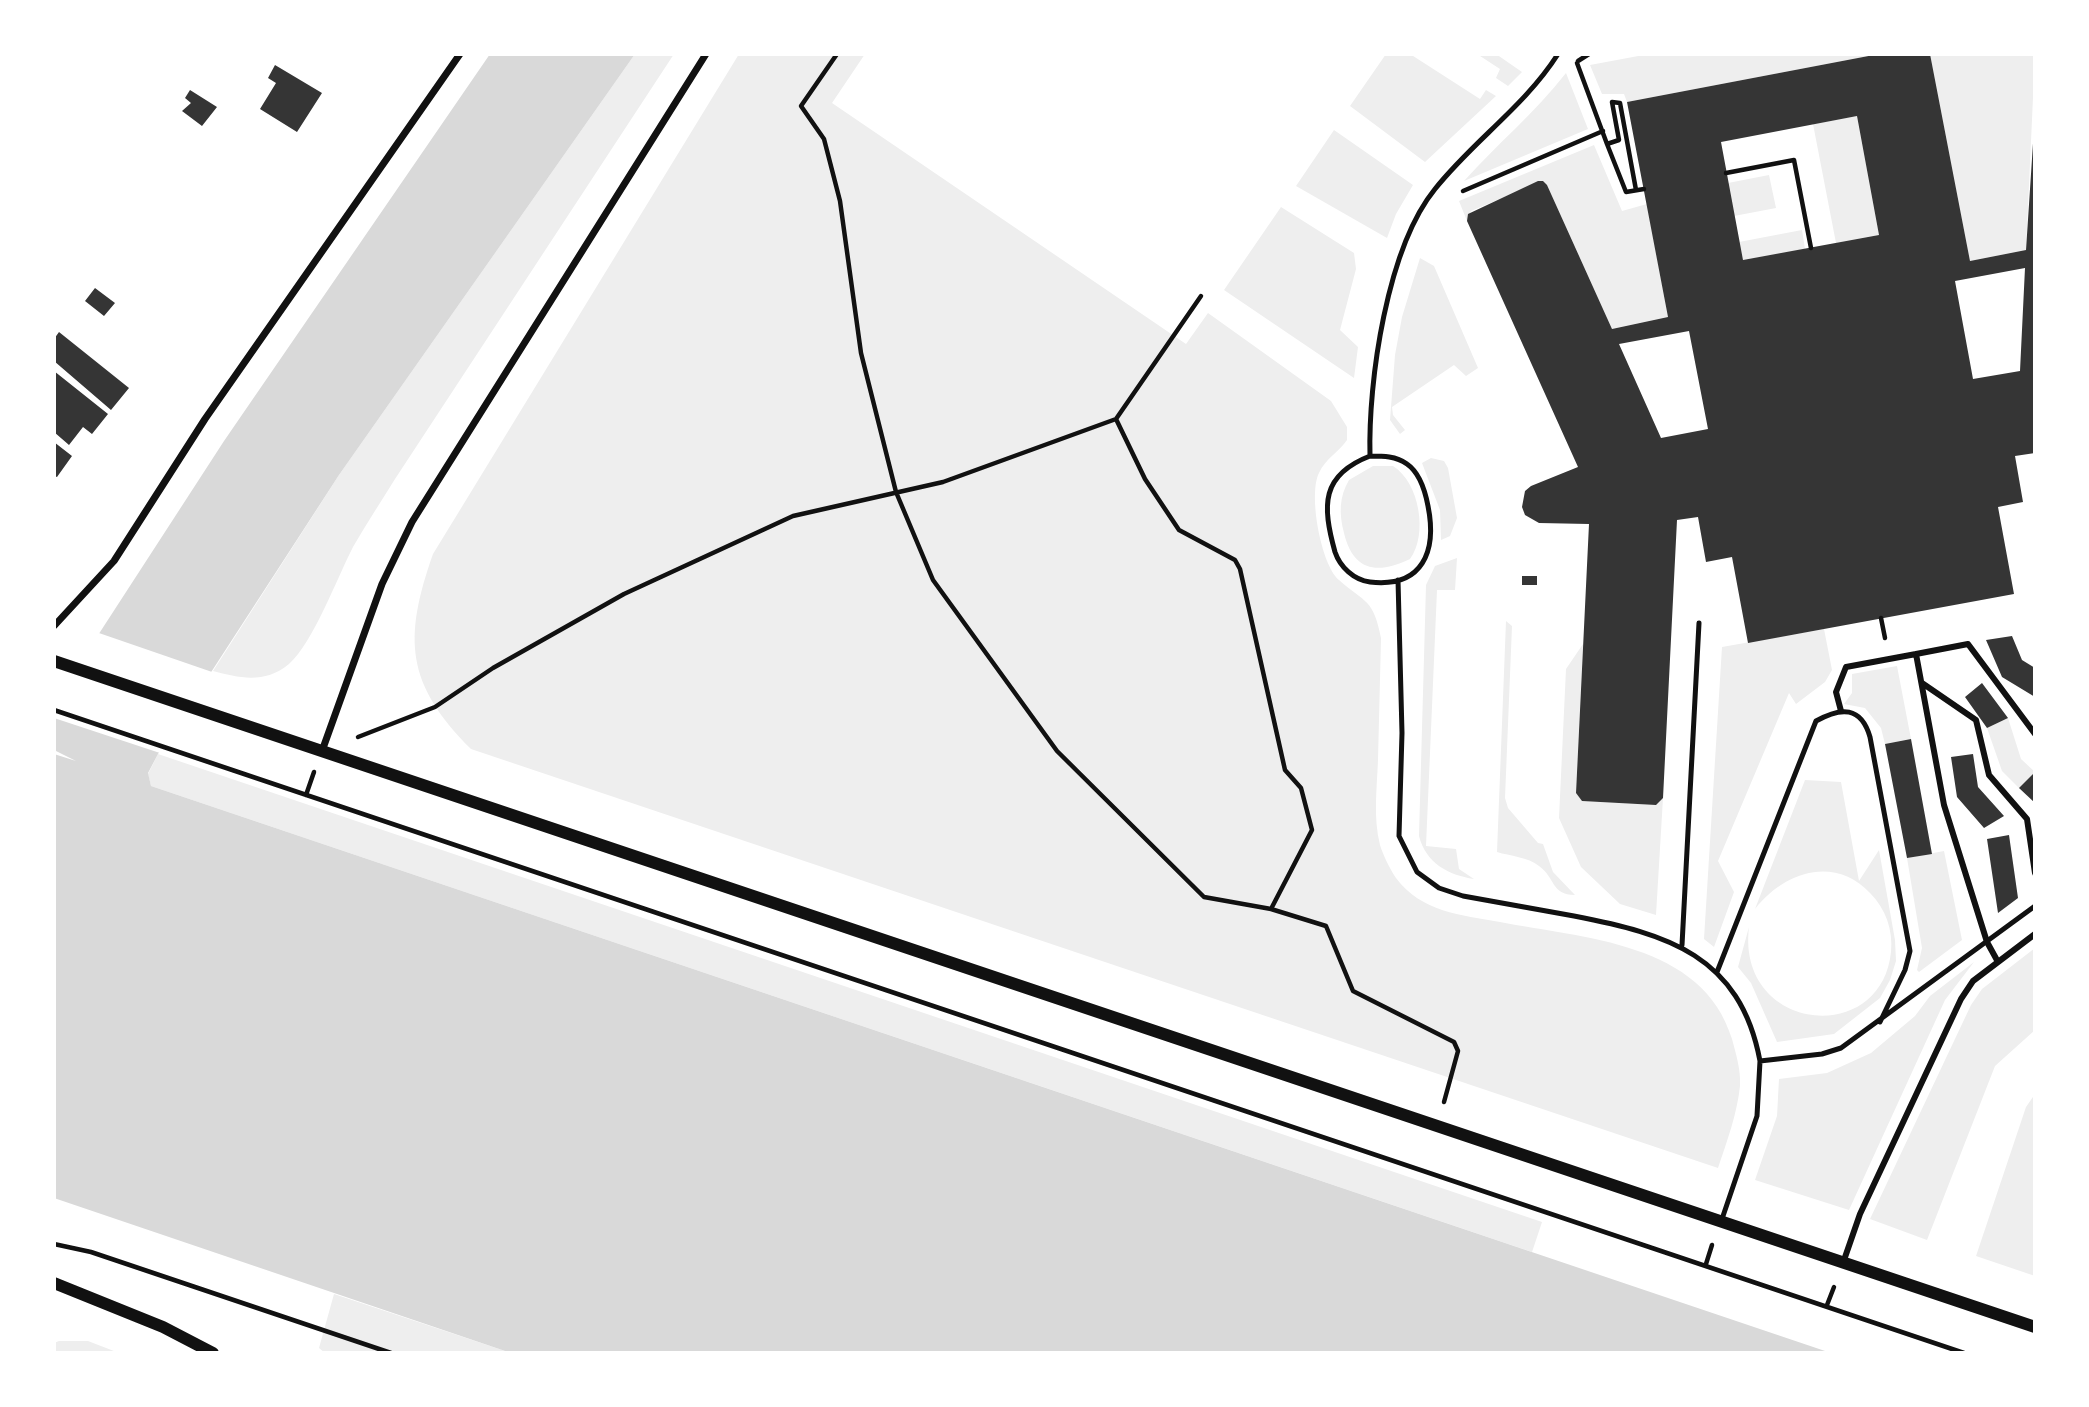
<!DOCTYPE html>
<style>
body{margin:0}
#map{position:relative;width:2089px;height:1407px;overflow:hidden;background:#fff;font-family:"Titillium Web",sans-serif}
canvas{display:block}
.frame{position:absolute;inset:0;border:56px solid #fff;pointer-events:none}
</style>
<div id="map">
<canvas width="2089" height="1407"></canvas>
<div class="frame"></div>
</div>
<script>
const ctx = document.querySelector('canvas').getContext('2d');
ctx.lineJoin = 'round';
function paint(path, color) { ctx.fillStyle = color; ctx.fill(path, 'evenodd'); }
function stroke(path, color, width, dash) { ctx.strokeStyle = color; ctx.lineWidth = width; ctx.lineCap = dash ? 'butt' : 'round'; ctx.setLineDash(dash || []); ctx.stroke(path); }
paint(new Path2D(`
 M635 54H674L395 479C381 502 366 524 353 547 337 578 313 643 289 664 265 684 239 678 213 671L339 475Z
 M739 54H865L832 103 1186 344 1208 313 1331 401 1347 427V440C1339 452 1325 459 1319 473 1308 494 1321 565 1339 580 1366 604 1373 598 1381 638 1380 679 1379 720 1378 760 1377 788 1373 817 1380 845 1383 855 1390 869 1396 878 1421 912 1461 915 1500 922 1582 938 1703 942 1732 1039 1736 1054 1741 1070 1740 1086 1737 1114 1727 1141 1718 1168L471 749C406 684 403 639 433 554Z
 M1386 54H1410L1480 99 1486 90 1496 96 1425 162 1350 106Z
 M1477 54H1496L1522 72 1508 86 1496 78 1500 69Z
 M1649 54H1879L1627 102 1624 94H1602L1590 65Z
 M1930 54H2035L2026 250 1970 261Z
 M1566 73 1588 129 1464 181C1497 144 1535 113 1566 73Z
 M1857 116 1879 235 1836 243 1813 124Z
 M1334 130 1413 185 1396 214 1387 238 1296 186Z
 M1594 145 1622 211 1647 204 1668 317 1612 329 1547 185 1543 181 1471 211 1467 221 1459 201Z
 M1769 175 1776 208 1734 216 1728 183Z
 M1281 207 1354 253 1356 269 1340 330 1358 347 1354 378 1224 290Z
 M1802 230 1805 249 1743 260 1739 242Z
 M1420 258 1434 266 1478 368 1466 376 1454 365 1392 407 1393 415 1405 430 1400 434 1390 420 1395 355 1402 317Z
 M1431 458 1444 461 1448 468 1457 518 1450 536 1441 540 1440 510 1422 463Z
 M1373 466H1393C1420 483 1428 535 1410 559 1377 575 1353 571 1344 533 1339 514 1339 497 1349 480Z
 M1457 558 1455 590H1437L1426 846 1456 849 1459 869 1474 879C1448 875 1426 863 1419 836L1426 585 1435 566Z
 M1506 621 1512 626 1505 798 1508 808 1538 843 1543 844 1553 872 1575 895C1551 895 1555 877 1539 866 1528 857 1510 856 1497 852Z
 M1824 629 1832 670 1825 682 1796 704 1789 693 1718 861 1734 892 1714 947 1704 939 1722 647Z
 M1583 644 1576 793 1583 801 1656 805 1663 798 1656 915 1620 904 1581 867 1559 818 1566 669Z
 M1897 666 1911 739 1885 744 1881 728 1865 708 1844 704 1852 693V674Z
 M2008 718 2021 759 2035 772 2019 788 2002 771 1987 728Z
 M158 754 1542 1222 1532 1252 151 786 148 774Z
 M1805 780 1841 782 1859 881 1879 850 1895 940 1896 961 1890 980 1880 998 1834 1034 1777 1042 1751 983 1738 967 1749 927C1736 1032 1881 1048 1891 952 1893 930 1886 909 1870 893 1834 855 1784 872 1755 909Z
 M1944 851 1962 940 1919 972 1917 970 1922 948 1907 858Z
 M2035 948V1030L1995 1066 1927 1240 1870 1219 1971 1005 1982 989Z
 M1974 962 1945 1000 1849 1210 1755 1180 1777 1116 1779 1079 1827 1073 1871 1053 1915 1016 1930 996Z
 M2035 1094V1276L1976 1256 2026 1107Z
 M334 1294 511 1353H325L319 1348Z
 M59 1341H88L119 1353H54V1343Z`), '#eee');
paint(new Path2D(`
 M490 54H635L339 475 158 754 148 773 151 786 1831 1353H511L54 1198V754L76 761 54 750V703L224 441Z`), '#d9d9d9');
paint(new Path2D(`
 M96 632 215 673 163 754 54 718V696Z`), '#fff');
paint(new Path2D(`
 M1879 54H1930L1970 261 2026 250 2035 113V453L2015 456 2023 502 1998 507 2014 594 1748 643 1732 557 1706 562 1698 517 1677 520 1663 798 1656 805 1582 801 1576 793 1589 524 1539 523 1525 515 1522 507 1525 491 1531 486 1578 467 1467 221 1468 214 1538 181H1543L1547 185 1612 329 1668 317 1627 102ZM1857 116 1879 235 1743 260 1721 142ZM2025 268 2020 371 1973 379 1955 281ZM1689 331 1708 429 1661 438 1619 344Z
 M275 65 322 93 297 132 260 109 276 83 268 78Z
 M190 90 217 107 202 126 182 111 191 103 185 98Z
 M95 288 115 303 104 316 85 301Z
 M59 332 129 388 111 410 54 361V339Z
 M54 371 108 414 92 434 83 427 69 445 54 432Z
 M54 442 72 456 57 477 54 476Z
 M1522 576H1537V585H1522Z
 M2012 636 2022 660 2035 668V697L2002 677 1986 640Z
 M1982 683 2008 718 1987 728 1965 697Z
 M1911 739 1932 854 1907 858 1885 744Z
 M1973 754 1978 787 2004 816 1984 828 1957 797 1951 757Z
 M2035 772V803L2019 788Z
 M2009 835 2018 898 1998 913 1987 839Z`), '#353535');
stroke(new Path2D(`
 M837 54 801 106 824 139 840 201 861 353 896 492 933 580 1057 751 1204 897 1271 909 1326 926 1353 991 1454 1042 1458 1051 1444 1102
 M1578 61 1589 54
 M1577 63 1607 144
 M1726 173 1794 160 1811 248
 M1636 190 1620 103 1612 102 1619 140 1607 144 1626 192 1644 189
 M1463 191 1603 131
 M1116 419 1145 479 1179 530 1235 560 1240 569 1285 770 1301 788 1312 830 1271 909
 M1881 618 1885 638
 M54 710 1964 1353
 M358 737 435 707 493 668 624 594 793 516 943 482 1116 419 1201 296
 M306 795 314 772
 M54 1244 91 1252 391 1353
 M1706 1264 1712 1245
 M1827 1305 1834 1287`), '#111', 4.5);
stroke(new Path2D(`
 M1370 456C1368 381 1387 248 1435 189 1473 141 1525 106 1558 54
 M1370 456C1383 456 1396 456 1407 464 1420 473 1425 490 1428 506 1437 551 1423 588 1370 582 1354 580 1340 567 1335 552 1322 505 1321 475 1370 456Z
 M1398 580 1402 733 1399 836 1417 872 1439 888 1463 896C1500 903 1537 909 1574 916 1667 934 1740 955 1760 1061
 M1682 945 1699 623
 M1717 972 1816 721C1841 707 1861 706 1870 737L1910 951 1905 970 1880 1022
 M1722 1219 1757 1116 1760 1061 1822 1054 1841 1048 2035 906`), '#111', 5);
stroke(new Path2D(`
 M1916 654 1968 644 2035 734
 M1922 683 1976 720 1989 775 2027 819 2035 873
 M1841 711 1836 692 1846 667 1916 654 1944 805 1987 942 1998 962
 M1843 1263 1860 1214 1961 999 1973 981 2035 934`), '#111', 6);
stroke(new Path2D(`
 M54 626 114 561 205 419 460 54
 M322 751 382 584 412 522 706 54`), '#111', 7);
stroke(new Path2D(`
 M54 661 2035 1327
 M54 1283 163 1327 213 1353`), '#111', 12);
</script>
